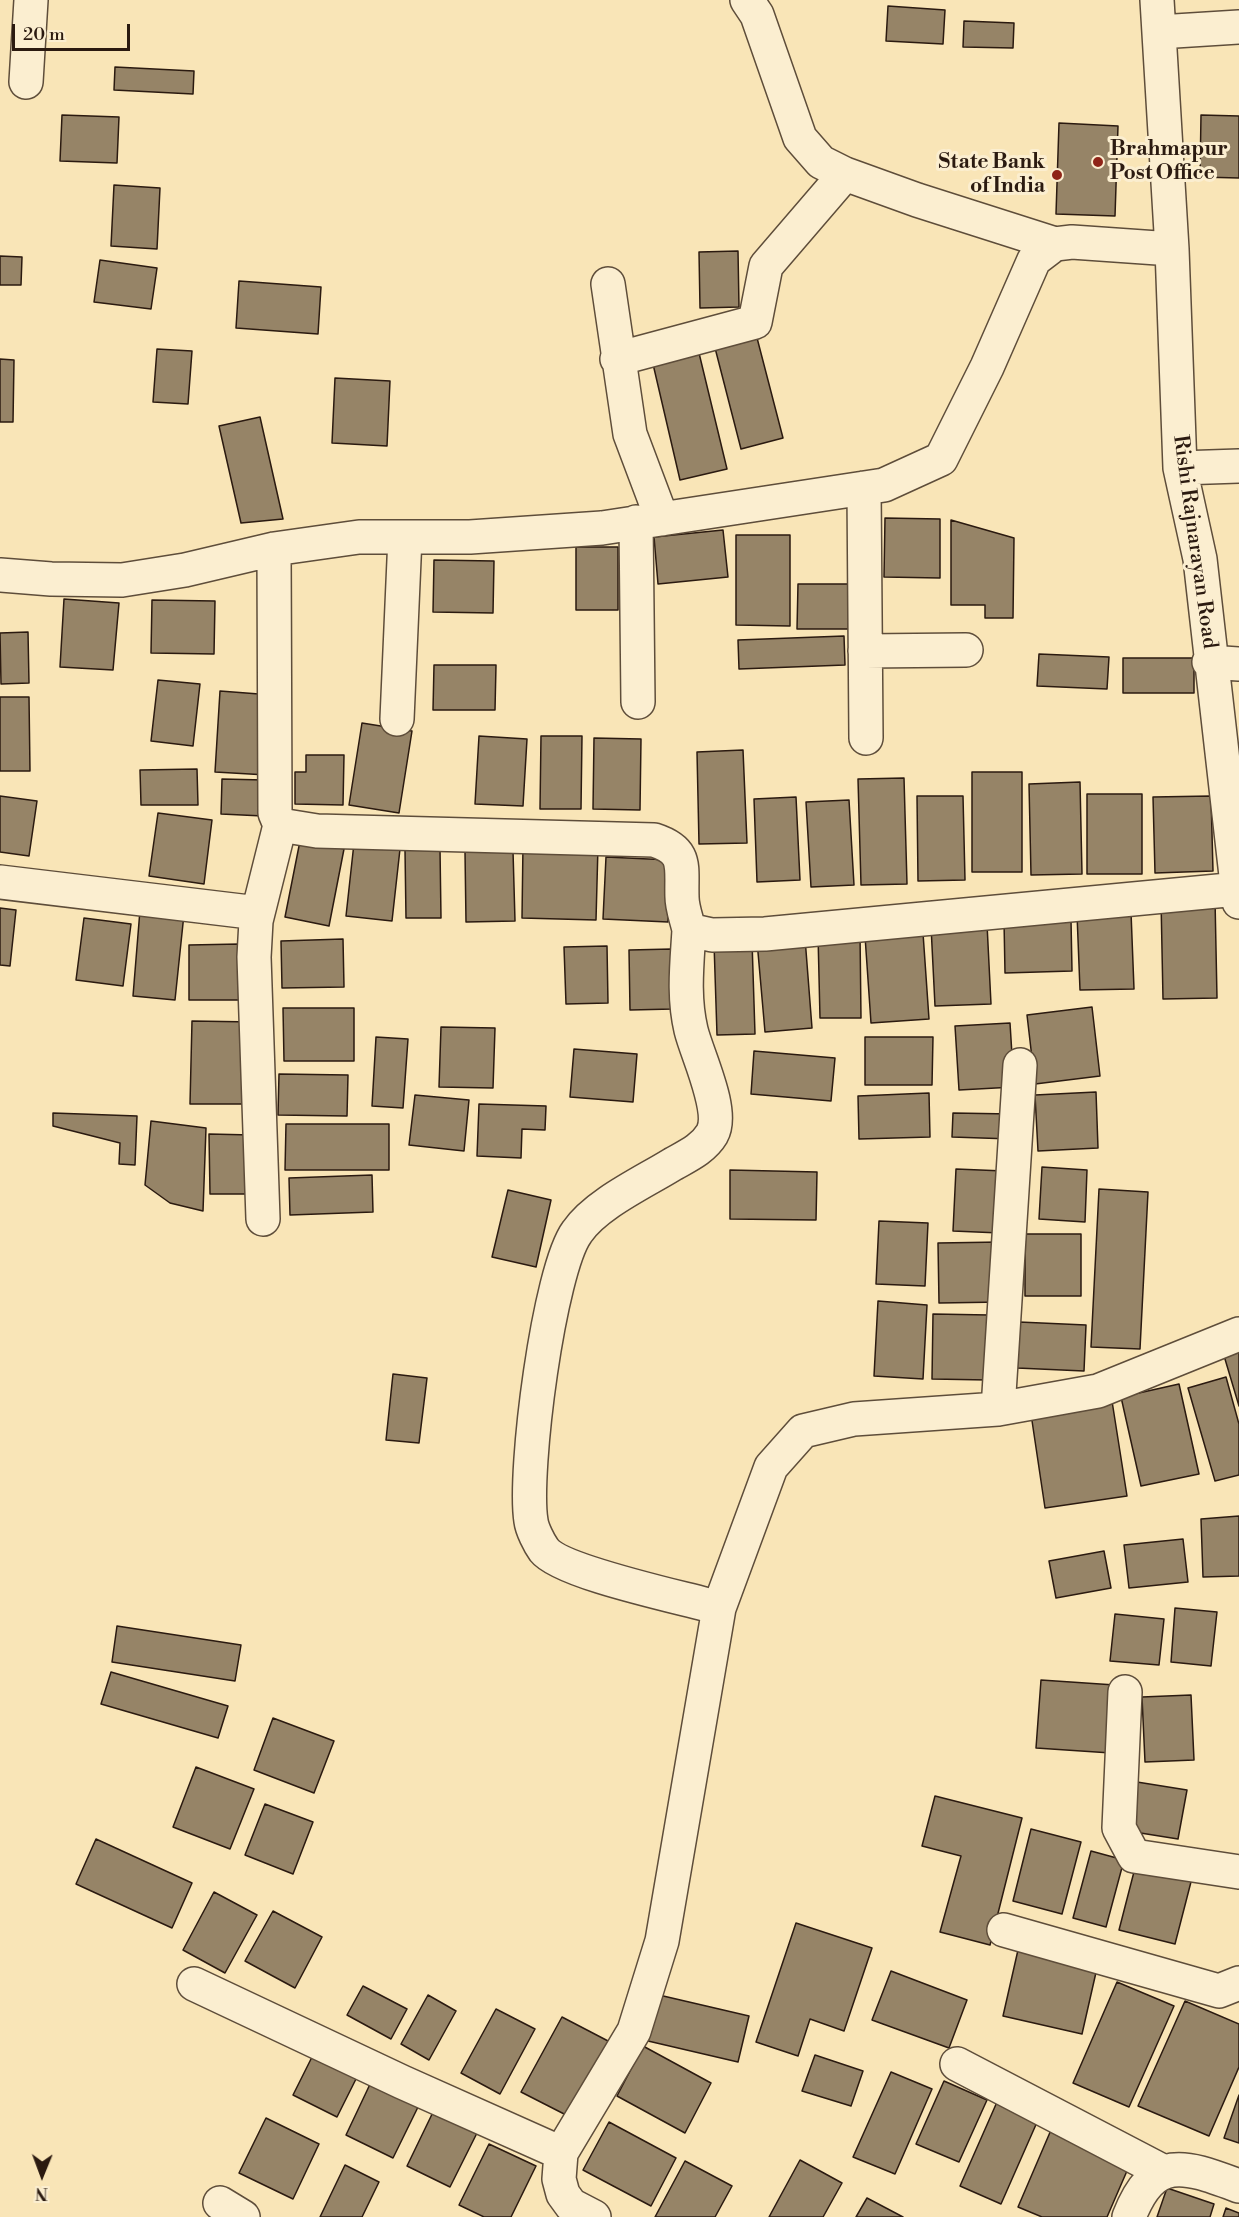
<!DOCTYPE html>
<style>
body{margin:0}
#map{position:relative;width:1239px;height:2217px;overflow:hidden;background:#f9e5b7;font-family:"Libre Bodoni",serif}
canvas{display:block}
.north{position:absolute;left:12px;top:2145px;width:60px;height:60px;-webkit-text-stroke:4px #fbeed0;paint-order:stroke;rotate:181deg;font-size:16px;font-weight:700;line-height:24px;text-align:center;color:#2b1a10}
.north::after{content:'';display:block;margin:auto;width:21px;height:27px;background:#2b1a10;clip-path:polygon(50% 0,100% 100%,50% 72%,0 100%)}
.scale{position:absolute;left:12px;top:24px;width:118px;height:27px;box-sizing:border-box;border:3px solid #2b1a10;border-top:0;padding-left:8px;font-size:18px;line-height:21px;white-space:nowrap;color:#2b1a10;-webkit-text-stroke:4px #fbeed0;paint-order:stroke}
</style>
<div id="map">
<canvas width="1239" height="2217"></canvas>
<div class="north">N</div>
<div class="scale">20 m</div>
</div>
<script>
const ctx = document.querySelector('canvas').getContext('2d');
ctx.lineJoin = 'round';
function paint(path, color) { ctx.fillStyle = color; ctx.fill(path, 'evenodd'); }
function stroke(path, color, width, dash) { ctx.strokeStyle = color; ctx.lineWidth = width; ctx.lineCap = dash ? 'butt' : 'round'; ctx.setLineDash(dash || []); ctx.stroke(path); }
function write(font, color, halo, rows, align = 'center') {
  ctx.font = font + ' "Libre Bodoni",serif'; ctx.lineWidth = 6; ctx.setLineDash([]); ctx.textBaseline = 'middle'; ctx.strokeStyle = halo; ctx.fillStyle = color; for (const [text, x, y, turn = 0] of rows) {
    ctx.save(); ctx.translate(x, y); ctx.rotate((+turn || 0) * Math.PI / 180); ctx.textAlign = isNaN(turn) ? turn : align; if (halo) ctx.strokeText(text, 0, 0); ctx.fillText(text, 0, 0); ctx.restore();
  }
}
const building = new Path2D(`
 M888 6 945 10 943 44 886 41Z
 M964 21 1014 23 1013 48 963 47Z
 M115 67 194 71 193 94 114 90Z
 M62 115 119 117 117 163 60 161Z
 M1201 115 1239 116V178L1200 177Z
 M1059 123 1118 126 1115 216 1056 214Z
 M114 185 160 188 157 249 111 246Z
 M738 251 739 307 700 308 699 252Z
 M0 256 22 257 21 285H0Z
 M100 260 157 268 151 309 94 302Z
 M239 281 321 287 318 334 236 328Z
 M756 334 783 438 741 449 714 344Z
 M157 349 192 351 188 404 153 402Z
 M699 353 727 469 680 480 653 364Z
 M0 359 14 360 13 422H0Z
 M335 378 390 381 387 446 332 443Z
 M260 417 283 519 241 523 219 426Z
 M885 518 940 519V578L884 577Z
 M951 520 1014 538 1013 618H985V605H951Z
 M723 530 728 577 658 584 654 537Z
 M736 535H790V626L736 625Z
 M576 547H618V610H576Z
 M434 560 494 561 493 613 433 612Z
 M798 584H854L855 629H797Z
 M64 599 119 603 113 670 60 667Z
 M152 600 215 601 214 654 151 653Z
 M28 632 29 683 1 684 0 633Z
 M844 636 845 665 739 669 738 640Z
 M1039 654 1109 657 1107 689 1037 686Z
 M1123 658H1194V693H1123Z
 M434 665H496L495 710H433Z
 M158 680 200 684 193 746 151 741Z
 M220 691 272 695 267 775 215 772Z
 M0 697H29L30 771H0Z
 M362 723 412 731 399 813 349 805Z
 M479 736 527 739 523 806 475 804Z
 M541 736H582L581 809H540Z
 M594 738 641 739 640 810 593 809Z
 M743 750 747 843 699 844 697 752Z
 M306 755H344L343 805 295 804V772H306Z
 M197 769 198 805H141L140 770Z
 M972 772H1022V872H972Z
 M904 778 907 884 861 885 858 779Z
 M222 779 264 780 263 816 221 814Z
 M1080 782 1082 874 1031 875 1029 784Z
 M1087 794H1142V874H1087Z
 M0 796 37 801 29 856 0 852Z
 M917 796H963L965 880 918 881Z
 M1211 796 1213 871 1155 873 1153 797Z
 M796 797 800 880 757 882 754 799Z
 M849 800 854 885 811 887 806 802Z
 M158 813 212 820 204 884 149 876Z
 M355 834 401 840 392 921 346 916Z
 M300 841 344 849 329 926 285 917Z
 M523 844 598 846 596 920 522 918Z
 M440 849 441 918H406L405 850Z
 M513 851 515 921 466 922 465 852Z
 M606 857 670 860 668 922 603 919Z
 M1215 899 1217 998 1163 999 1161 900Z
 M0 908 16 910 10 966 0 965Z
 M140 910 184 914 175 1000 133 996Z
 M1131 912 1134 989 1080 990 1077 914Z
 M84 918 131 924 123 986 76 980Z
 M1071 920 1072 971 1005 973 1004 921Z
 M987 924 991 1004 935 1006 931 926Z
 M860 933 861 1018H820L818 935Z
 M923 933 929 1019 871 1023 865 936Z
 M805 938 812 1028 765 1032 757 941Z
 M343 939 344 987 282 988 281 941Z
 M752 941 755 1034 717 1035 714 943Z
 M240 944 241 1000H189V945Z
 M607 946 608 1003 566 1004 564 947Z
 M672 949 673 1009 630 1010 629 950Z
 M1092 1007 1100 1076 1035 1084 1027 1015Z
 M283 1008H354V1061H284Z
 M192 1021 254 1022 252 1104H190Z
 M1010 1023 1014 1087 959 1090 955 1026Z
 M441 1027 495 1028 493 1088 439 1087Z
 M376 1037 408 1039 403 1108 372 1106Z
 M865 1037H933L932 1085H865Z
 M574 1049 637 1054 633 1102 570 1097Z
 M754 1051 835 1058 831 1101 751 1094Z
 M279 1074 348 1075 347 1116 278 1115Z
 M1096 1092 1098 1148 1038 1151 1035 1095Z
 M929 1093 930 1137 859 1139 858 1096Z
 M415 1095 469 1100 464 1151 409 1145Z
 M479 1104 546 1106 545 1130 522 1129 521 1158 477 1156Z
 M53 1113 137 1116 135 1165 119 1164 120 1143 53 1126Z
 M953 1113 1011 1114V1139L952 1137Z
 M151 1121 206 1128 203 1211 170 1203 145 1185Z
 M286 1124H389V1170H285Z
 M209 1134 252 1135 253 1194H210Z
 M1042 1167 1087 1170 1085 1222 1039 1219Z
 M956 1169 1004 1171 1000 1233 953 1231Z
 M730 1170 817 1172 816 1220 730 1219Z
 M372 1175 373 1212 290 1215 289 1178Z
 M1099 1189 1148 1192 1140 1349 1091 1347Z
 M508 1190 551 1200 536 1267 492 1257Z
 M879 1221 928 1223 925 1286 876 1284Z
 M1025 1234H1081V1296H1025Z
 M1001 1242 1002 1302 939 1303 938 1243Z
 M878 1301 927 1305 923 1379 874 1376Z
 M933 1314 989 1315 988 1380 932 1379Z
 M1019 1322 1086 1325 1084 1371 1017 1368Z
 M1239 1342V1406L1222 1349Z
 M393 1374 427 1378 419 1443 386 1440Z
 M1226 1377 1239 1424V1475L1215 1481 1188 1388Z
 M1179 1384 1199 1474 1141 1486 1121 1397Z
 M1112 1401 1127 1496 1045 1508 1031 1414Z
 M1239 1516V1576L1203 1577 1201 1519Z
 M1183 1539 1188 1582 1129 1588 1124 1545Z
 M1104 1551 1111 1588 1056 1598 1049 1561Z
 M1175 1608 1217 1612 1211 1666 1171 1662Z
 M1115 1614 1164 1619 1159 1665 1110 1661Z
 M117 1626 241 1645 235 1681 112 1662Z
 M111 1672 228 1706 218 1738 101 1704Z
 M1041 1680 1115 1685 1111 1753 1036 1748Z
 M1191 1695 1194 1760 1145 1762 1142 1697Z
 M273 1718 334 1741 314 1793 254 1770Z
 M196 1767 254 1789 230 1849 173 1827Z
 M1137 1782 1187 1790 1178 1839 1128 1831Z
 M935 1796 1022 1818 990 1945 940 1932 961 1856 922 1846Z
 M265 1804 313 1822 293 1874 245 1855Z
 M1031 1829 1081 1842 1062 1914 1013 1901Z
 M96 1839 192 1883 172 1928 76 1884Z
 M1091 1851 1124 1860 1106 1927 1073 1918Z
 M1136 1864 1192 1878 1175 1944 1119 1930Z
 M214 1892 257 1915 225 1973 183 1950Z
 M273 1911 322 1937 295 1988 245 1961Z
 M796 1923 872 1948 844 2031 810 2019 798 2056 756 2042Z
 M1018 1950 1097 1968 1082 2034 1003 2016Z
 M891 1971 967 2000 949 2048 872 2020Z
 M1117 1982 1174 2006 1129 2107 1073 2083Z
 M363 1986 407 2009 391 2039 347 2015Z
 M428 1995 456 2011 429 2060 401 2044Z
 M659 1995 749 2016 738 2062 648 2041Z
 M1185 2001 1239 2024V2067L1209 2136 1138 2106Z
 M496 2009 535 2029 500 2094 461 2073Z
 M562 2017 610 2042 570 2117 521 2092Z
 M318 2045 362 2067 337 2117 293 2095Z
 M643 2046 711 2083 685 2133 617 2096Z
 M815 2055 863 2071 851 2106 802 2091Z
 M891 2072 932 2089 895 2174 853 2157Z
 M372 2080 420 2103 393 2158 346 2135Z
 M944 2081 987 2100 959 2162 916 2144Z
 M1239 2095V2143L1224 2138Z
 M997 2102 1038 2120 1001 2204 960 2186Z
 M435 2108 479 2129 450 2187 407 2166Z
 M266 2118 319 2144 293 2199 239 2173Z
 M609 2122 676 2158 651 2206 583 2170Z
 M1051 2130 1130 2164 1107 2217H1042L1018 2207Z
 M489 2144 536 2166 511 2217H484L459 2205Z
 M800 2160 842 2183 823 2217H769Z
 M685 2161 732 2186 715 2217H655Z
 M345 2165 379 2182 362 2217H320Z
 M1167 2188 1214 2204 1210 2217H1157Z
 M867 2198 903 2217H856Z
 M1226 2208 1239 2213V2217H1223Z`);
paint(building, '#968467');
stroke(building, '#2b1a10', 1.5);
const minor = new Path2D(`
 M747 0 757 15 800 138 821 162 845 174 917 200 1055 244
 M1157 0 1172 249 1180 468 1200 559 1239 902
 M1159 32 1239 27
 M26 82 31 0
 M608 284 630 434 662 519
 M617 359 755 322 766 266 845 174
 M1180 468 1239 466
 M864 488 866 738
 M636 522 638 702
 M274 549 275 813 280 825 317 831 654 840C688 851 681 866 682 897 682 908 687 920 689 930L712 935 765 934 1239 889
 M0 575 51 579 122 580 185 570 274 549 359 537H470L602 528 884 485 941 459 987 367 1034 260 1055 244 1072 242 1172 249
 M865 651 966 650
 M1209 662 1239 664
 M397 719 405 537
 M0 882 258 913
 M689 930C687 964 683 996 691 1030 697 1055 725 1111 712 1134 703 1149 687 1156 673 1164 644 1182 596 1204 577 1232 549 1270 523 1472 531 1521 532 1529 539 1543 544 1550 562 1573 685 1598 719 1608
 M263 1219 254 957 256 921 280 825
 M998 1409 1020 1065
 M1125 1692 1119 1828 1134 1856 1239 1872
 M1004 1930 1219 1991 1239 1983
 M194 1984 402 2082 561 2153
 M957 2064 1162 2171
 M220 2203 243 2217
 M594 2217 571 2205 563 2194 559 2179 561 2153 634 2031 662 1941 719 1608 771 1467 803 1431 854 1419 998 1409 1098 1391 1239 1334
 M1129 2217C1154 2153 1185 2166 1239 2186`);
stroke(minor, '#5e4d3a', 36);
stroke(minor, '#fbeed0', 33);
for (const [x, y, r, color] of [
 [1098,162,6,"#8f2418"],
 [1057,175,6,"#8f2418"]
]) { const dot = new Path2D(); dot.arc(x, y, r, 0, 2 * Math.PI); ctx.fillStyle = color; ctx.fill(dot); stroke(dot, '#fbeed0', 2); }
write('bold 21px', '#2b1a10', '#fbeed0', [
 ["Brahmapur",1110,150],
 ["Post Office",1110,174],
 ["State Bank",1045,163,"right"],
 ["of India",1045,187,"right"]
], 'left');
write('21px', '#2b1a10', '#fbeed0', [
 ["Rishi Rajnarayan Road",1194,542,82]
]);
</script>
